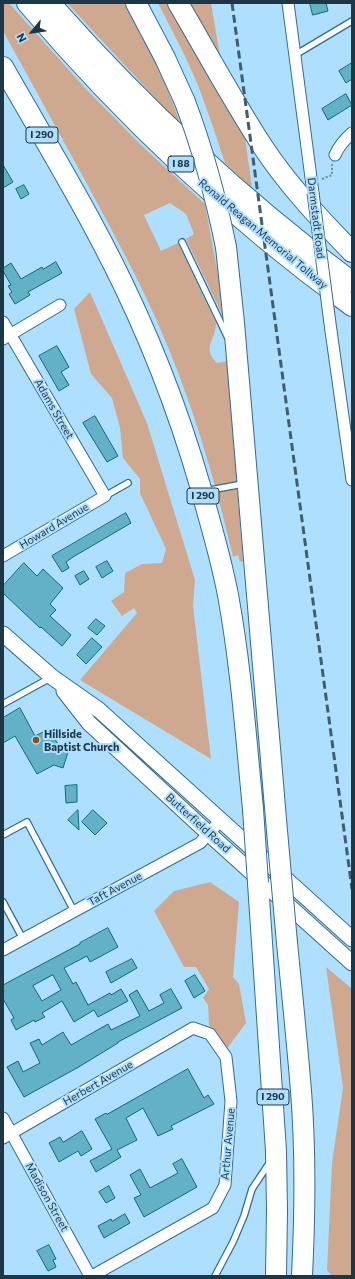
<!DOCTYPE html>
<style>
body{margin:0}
#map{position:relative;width:355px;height:1279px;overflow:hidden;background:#afdfff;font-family:Commissioner,sans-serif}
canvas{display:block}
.frame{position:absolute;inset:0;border:4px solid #1e3747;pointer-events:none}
.north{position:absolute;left:12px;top:12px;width:40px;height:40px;-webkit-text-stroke:3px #afdfff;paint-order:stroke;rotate:241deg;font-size:11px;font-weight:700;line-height:16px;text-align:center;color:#1e3747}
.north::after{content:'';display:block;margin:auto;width:14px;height:18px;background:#1e3747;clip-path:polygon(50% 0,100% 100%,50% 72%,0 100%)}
</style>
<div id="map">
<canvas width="355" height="1279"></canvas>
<div class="frame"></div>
<div class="north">N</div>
</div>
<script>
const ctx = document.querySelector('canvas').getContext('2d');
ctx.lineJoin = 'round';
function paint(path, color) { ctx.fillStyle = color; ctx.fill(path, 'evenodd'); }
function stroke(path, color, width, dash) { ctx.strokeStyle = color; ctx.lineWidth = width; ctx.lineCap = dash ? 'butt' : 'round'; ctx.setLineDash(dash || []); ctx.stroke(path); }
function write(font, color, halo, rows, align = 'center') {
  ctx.font = font + ' Commissioner,sans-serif'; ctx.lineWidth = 4; ctx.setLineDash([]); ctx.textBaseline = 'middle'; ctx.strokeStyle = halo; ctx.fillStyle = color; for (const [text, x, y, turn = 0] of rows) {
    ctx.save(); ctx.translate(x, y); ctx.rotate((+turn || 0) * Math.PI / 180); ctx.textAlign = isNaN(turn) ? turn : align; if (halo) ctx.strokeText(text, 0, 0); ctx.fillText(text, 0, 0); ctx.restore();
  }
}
paint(new Path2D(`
 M3 3H9L85 88 140 144 205 204 218 275 222 314 186 239 194 234 186 214 170 203 144 215 161 251 178 243 216 323C216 341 201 347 217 363L227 361 243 561 240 562 238 555 233 557C214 475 190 395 156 319 135 272 110 227 86 182 58 132 31 81 3 31Z
 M67 3H124C148 42 166 84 182 127Z
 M158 3H170L244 130 252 188 225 163 213 127 198 85 184 54Z
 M189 3H211L220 56Z
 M90 292 147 423 195 580 193 606 211 759 80 680 137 613 134 608 122 616 111 601 124 592 125 573 142 564 162 563 166 549 140 493V479L123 458 120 428 112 398 91 374 74 309Z
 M210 882 239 902 233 977 239 984 246 1023 226 1050 209 1025 208 1005 203 998 209 989 196 967H184L154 911 174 891Z
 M326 967 351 988 352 997V1276H332L327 1270 332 1163 343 1088Z`), '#cea98f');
const building = new Path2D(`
 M310 3H326L328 11 313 15Z
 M352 63V79L346 83 339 71Z
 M346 94 352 105 328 120 322 109Z
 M3 165 13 182 3 188Z
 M24 185 29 194 21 199 16 189Z
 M56 262 62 273 28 292 30 295 15 304 9 294 12 292 8 286 11 285 3 271V268L11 263 21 279 42 267 43 269Z
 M57 346 69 367 61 372 69 385 59 391 39 356Z
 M95 416 118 456 107 462 83 423Z
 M126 513 131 523 73 557 66 562 69 568 62 572 52 556Z
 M107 561 113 571 102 578 96 567Z
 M24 563 37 576 43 569 63 588 50 604 56 610 50 616 71 635 62 646 41 627 40 628 3 593V586Z
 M84 571 89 579 80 585 75 576Z
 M96 619 105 626 97 635 88 628Z
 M92 638 102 647 86 664 77 655Z
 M20 708 35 736 49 729 59 746 69 749 63 768 54 765 37 774 15 736 3 743V718Z
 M77 785V802L66 803 65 786Z
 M78 810 79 830 68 820Z
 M93 810 107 823 95 835 82 822Z
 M108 928 118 947 90 962 87 956 64 968 73 984 76 982 88 1005 110 993 111 995 121 989 128 1001 98 1017 94 1010 74 1022 62 1001 42 1013 45 1017 35 1022 34 1020 16 1030 11 1020 14 1018 3 999V985L80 944V943ZM53 975 61 990 42 1001 33 986Z
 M132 959 137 968 111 983 106 972Z
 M195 975 205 991 194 998 185 981Z
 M171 989 182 1008 118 1042V1043L77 1068 24 1097 7 1067 18 1061 23 1072 40 1063 30 1043 39 1039 42 1045 63 1032 71 1045 108 1024 111 1030 140 1016 129 995 137 990 149 1011 164 1003 160 995Z
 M188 1069 204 1098 208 1095 214 1104 171 1126 173 1129 158 1136 143 1108 126 1118 137 1140 117 1150 121 1157 96 1172 90 1161 112 1149 95 1119 106 1113 107 1114Z
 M82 1131 92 1149 81 1156 78 1151 59 1162 49 1143 60 1137 63 1142Z
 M182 1159 197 1187 144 1217 134 1198 141 1195 130 1175 140 1169 150 1188 178 1173 173 1164Z
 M109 1186 115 1198 106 1203 99 1192Z
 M125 1214 130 1223 104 1238 98 1226 111 1219 112 1221Z
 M49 1245 56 1259 53 1260 56 1267 48 1271 37 1251Z`);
paint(building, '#63b1c7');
stroke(building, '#0c697d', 1);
const service = new Path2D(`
 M295 55 352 21
 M182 242 228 338
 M205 491 243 484
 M105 496 128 483
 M3 704 50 678
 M3 835 27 822 74 911
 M3 902 23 939
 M215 1276 233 1242 244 1216 252 1189 270 1162`);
const minor = new Path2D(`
 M288 3 313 193
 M335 155C339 146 344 140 352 133
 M3 322 105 496 3 556
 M331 331 352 480
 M3 339 60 305
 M3 950 200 843 221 820
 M3 1118 90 1276
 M3 1138 193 1028 210 1034 226 1057 231 1101 225 1185 213 1208 92 1276`);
const secondary = new Path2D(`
 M3 634 52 677 99 710 352 939
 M64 691 89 723 208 833 352 963`);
const motorway = new Path2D(`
 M27 3C123 116 232 219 352 306
 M50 3C141 106 242 200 352 282
 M136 3 165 58 185 102
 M178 3C206 51 233 101 263 147 288 185 320 219 352 252
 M3 67C44 139 88 211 124 286 160 361 188 438 209 518 216 543 223 569 228 595 241 666 246 738 253 809
 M226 247 234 323 277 831
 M258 883 276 1151 277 1210 276 1276
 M287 943C292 992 297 1042 301 1091 306 1153 305 1215 302 1276`);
stroke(service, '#316c90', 8);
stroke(minor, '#316c90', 13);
stroke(secondary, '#316c90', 17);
stroke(motorway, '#316c90', 22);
stroke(new Path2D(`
 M322 179 332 175V164`), '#678ca4', 2, [2, 2]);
stroke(service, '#fff', 5.5);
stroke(minor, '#fff', 11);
stroke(secondary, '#fff', 15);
stroke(motorway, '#fff', 20);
stroke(new Path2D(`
 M232 3 352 889`), '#405e72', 3, [8, 4]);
const minorBridge = new Path2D(`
 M313 193 331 331`);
const motorwayBridge = new Path2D(`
 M185 102C203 150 216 198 226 247
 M253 809 258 883
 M277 831 287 943`);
stroke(minorBridge, '#316c90', 13, []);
stroke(motorwayBridge, '#316c90', 22, []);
stroke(minorBridge, '#fff', 11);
stroke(motorwayBridge, '#fff', 20);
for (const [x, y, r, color] of [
 [36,740,4,"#8e5016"]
]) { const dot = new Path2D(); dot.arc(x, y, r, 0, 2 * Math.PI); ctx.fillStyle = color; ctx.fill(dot); stroke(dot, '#afdfff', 1.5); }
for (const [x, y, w] of [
 [42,135,32],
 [181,164,26],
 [203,496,32],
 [273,1097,32]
]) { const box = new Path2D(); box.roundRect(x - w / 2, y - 8, w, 16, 3); ctx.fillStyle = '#afdfff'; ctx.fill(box); stroke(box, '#1e3747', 1); }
write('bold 10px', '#1e3747', null, [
 ["I 290",42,135],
 ["I 88",181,164],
 ["I 290",203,496],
 ["I 290",273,1097]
]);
write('11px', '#1e3747', '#afdfff', [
 ["Darmstadt Road",316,218,83],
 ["Ronald Reagan Memorial Tollway",263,234,40],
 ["Adams Street",54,409,60],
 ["Howard Avenue",54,526,-31],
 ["Butterfield Road",198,823,42],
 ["Taft Avenue",115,889,-28],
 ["Herbert Avenue",98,1083,-30],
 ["Arthur Avenue",228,1144,-85],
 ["Madison Street",47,1197,61]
]);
write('bold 11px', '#1e3747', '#afdfff', [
 ["Hillside",44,734],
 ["Baptist Church",44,747]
], 'left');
</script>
